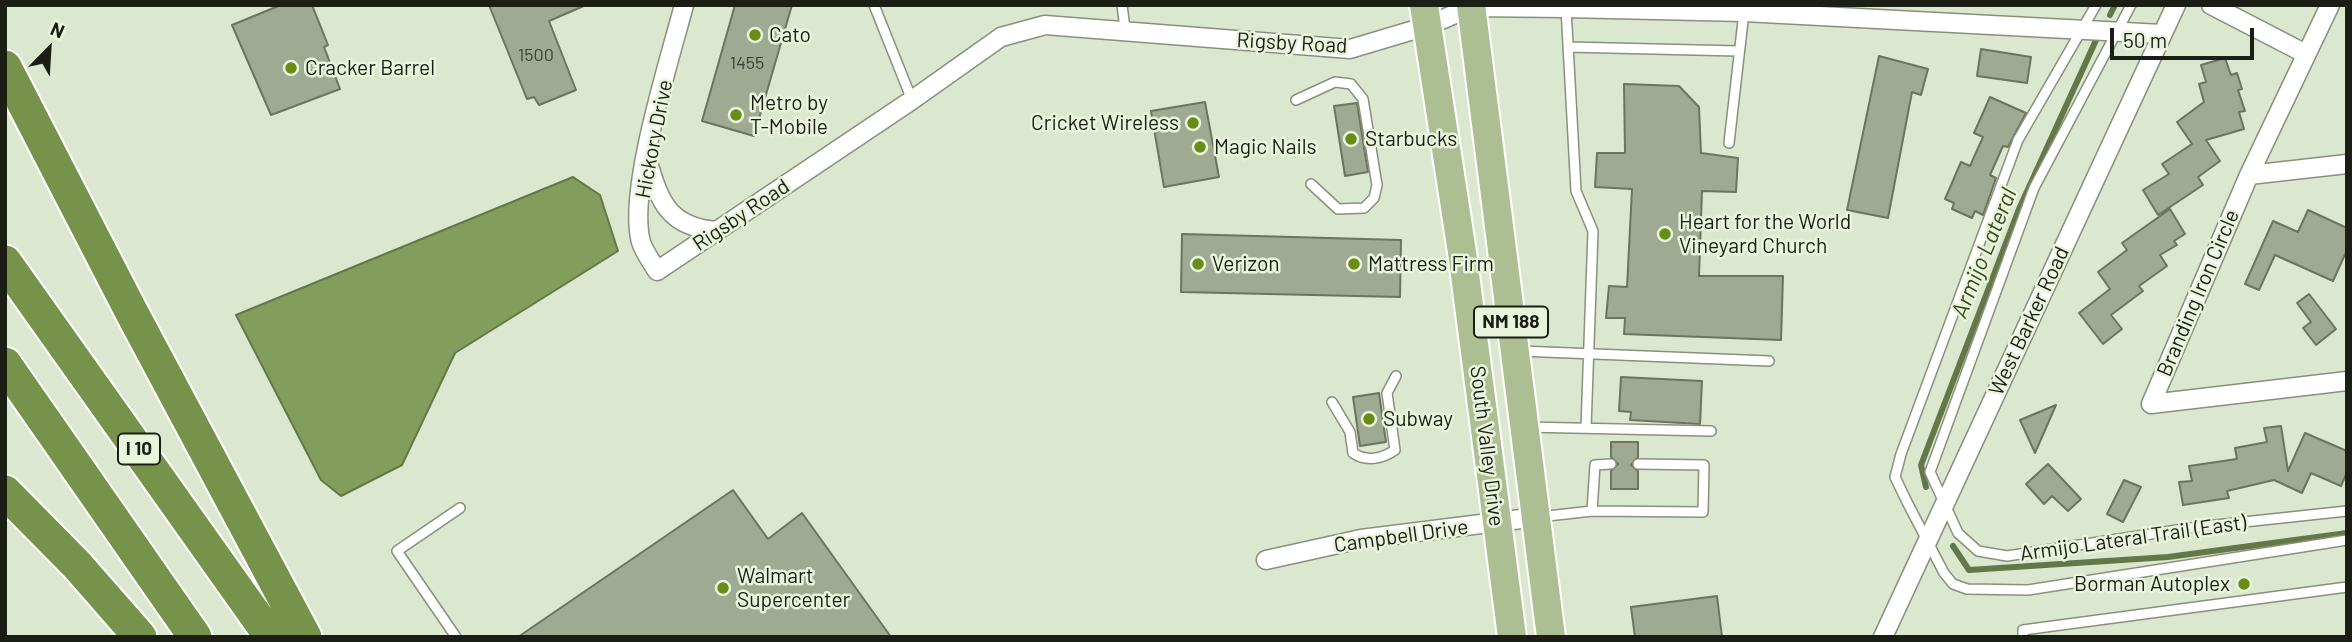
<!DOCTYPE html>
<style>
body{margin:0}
#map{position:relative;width:2352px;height:642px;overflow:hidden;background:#dce7cf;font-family:Barlow,sans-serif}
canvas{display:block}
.frame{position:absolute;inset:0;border:7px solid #1a1e15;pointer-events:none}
.north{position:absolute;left:14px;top:14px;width:70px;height:70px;-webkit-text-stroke:5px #eaf4dc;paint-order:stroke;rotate:24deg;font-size:19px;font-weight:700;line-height:28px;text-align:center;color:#1a1e15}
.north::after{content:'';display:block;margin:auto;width:24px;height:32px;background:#1a1e15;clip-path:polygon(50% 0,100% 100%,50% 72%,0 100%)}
.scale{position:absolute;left:2110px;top:28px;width:144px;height:32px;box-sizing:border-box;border:4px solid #1a1e15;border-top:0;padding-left:9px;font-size:21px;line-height:24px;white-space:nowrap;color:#1a1e15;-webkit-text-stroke:5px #eaf4dc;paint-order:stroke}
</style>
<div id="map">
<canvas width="2352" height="642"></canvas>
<div class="frame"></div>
<div class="north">N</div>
<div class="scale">50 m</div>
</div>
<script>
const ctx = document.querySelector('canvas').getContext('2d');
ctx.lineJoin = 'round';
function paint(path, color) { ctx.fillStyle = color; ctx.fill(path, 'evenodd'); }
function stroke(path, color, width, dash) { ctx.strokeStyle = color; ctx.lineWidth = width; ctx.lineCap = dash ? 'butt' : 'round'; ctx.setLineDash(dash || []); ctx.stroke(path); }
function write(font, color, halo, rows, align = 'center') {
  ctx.font = font + ' Barlow,sans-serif'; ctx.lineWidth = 5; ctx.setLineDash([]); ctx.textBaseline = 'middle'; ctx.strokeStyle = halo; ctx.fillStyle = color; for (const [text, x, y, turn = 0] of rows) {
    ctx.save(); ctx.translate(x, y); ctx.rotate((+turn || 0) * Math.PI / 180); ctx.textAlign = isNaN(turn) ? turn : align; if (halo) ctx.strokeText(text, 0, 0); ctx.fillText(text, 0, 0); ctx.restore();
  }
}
const water = new Path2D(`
 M573 177 600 195 618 251 455 353 402 465 341 496 321 480 236 315Z`);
paint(water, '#839e5c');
stroke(water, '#647847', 2);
stroke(new Path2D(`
 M2110 15 2115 5
 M1926 487 1921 465 2019 209 2097 38
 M1953 546 1969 570 2168 557 2347 533`), '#647847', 6);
const building = new Path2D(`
 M281 5H312L328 45 324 47 340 89 271 115 232 25Z
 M489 5H586L549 21 576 90 539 105 534 97 527 99Z
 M735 5H792L754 136 702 121Z
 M1981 49 2031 57 2027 83 1977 76Z
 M1879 56 1928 69 1921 95 1912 92 1888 218 1847 210Z
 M2225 58 2231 75 2237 73 2242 89 2238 90 2245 111 2239 112 2244 129 2206 140 2220 161 2198 177 2203 185 2158 215 2143 190 2169 174 2162 164 2192 144 2177 122 2204 102 2199 84 2206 82 2201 65Z
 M1624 84 1679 86 1699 107 1701 153 1738 158 1736 192 1702 191 1699 276H1783L1781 340 1624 334 1625 318H1606L1609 286 1627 287 1632 189 1595 187 1597 153H1625Z
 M1990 97 2026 113 2008 147 2003 146 1990 175 1996 178 1983 215 1975 211 1972 218 1952 209 1954 203 1945 199 1961 162 1970 166 1983 137 1974 133Z
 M1205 102 1219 177 1164 187 1151 111Z
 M1357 103 1368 172 1345 176 1334 106Z
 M2170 209 2185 234 2174 241 2177 245 2160 255 2167 266 2139 286 2143 291 2111 315 2122 329 2103 344 2079 313 2110 289 2098 272 2127 250 2122 243Z
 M2308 210 2347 228V250L2333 281 2275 255 2259 290 2245 284 2273 221 2298 232Z
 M1182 234 1401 240 1400 297 1181 292Z
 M2309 294 2336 329 2316 345 2303 328 2311 322 2297 303Z
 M1621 377 1702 381 1700 424 1630 420 1631 412 1619 411Z
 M1379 393 1386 442 1360 446 1353 397Z
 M2056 405 2035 453 2020 420Z
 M2281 426 2288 471 2305 433 2347 451V472L2341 486 2311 473 2302 493 2274 480 2227 491 2229 498 2183 505 2179 482 2192 481 2189 466 2237 459 2235 448 2267 442 2264 428Z
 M1611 442H1638V457L1631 465 1638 471V489H1611V471L1618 464 1611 457Z
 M2048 464 2081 499 2068 511 2052 496 2044 504 2026 484Z
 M2124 480 2141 487 2123 522 2107 514Z
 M733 490 768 539 802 513 891 637H518Z
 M1717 596 1722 637H1635L1631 607Z`);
paint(building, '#a0aa93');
stroke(building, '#6b745f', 2);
const service = new Path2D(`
 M874 5 912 100
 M1122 5 1125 29
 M2096 5 2018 140 1901 454 1895 477 1907 502 1944 573 1953 584 1967 589 2028 590 2347 540
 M2131 5 2034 188 1930 472 1958 533 1978 551 2007 556 2197 527 2347 511
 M1566 8 1576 191 1593 231 1586 428
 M1568 47 1738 51
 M1296 100 1335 82 1351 84 1363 99 1377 185 1374 198 1364 208 1338 209 1311 184
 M1729 143 1744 12
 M1520 351 1769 361
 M1332 402 1350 432 1353 453C1366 462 1382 459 1395 450L1387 393 1396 376
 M1526 427 1711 431
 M1592 511 1595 465 1611 464
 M1539 517 1592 511 1703 512 1704 465 1638 464
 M456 637 397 551 460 508
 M2023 637V630L2347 587`);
const minor = new Path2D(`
 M684 5C670 59 627 192 641 242 644 252 652 262 657 271L912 100 1001 37 1045 25 1350 49 1427 26 1471 7 1566 8 1744 12 2162 34
 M2211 5 2306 54
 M2330 5 2249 175 2151 404 2347 381
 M648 162C660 204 670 227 717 231
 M2249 175 2347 164
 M1266 560 1361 539 1537 517
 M1883 637 2176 5`);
const primary = new Path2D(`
 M1424 5 1463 259 1512 637
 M1471 5 1551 637`);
const motorway = new Path2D(`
 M5 67 132 313 305 637
 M5 262 271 637
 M5 364 195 637
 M5 492 77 565 140 637`);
stroke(service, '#88917b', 12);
stroke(minor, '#88917b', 21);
stroke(primary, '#fff', 32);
stroke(motorway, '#fff', 37);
stroke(service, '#fff', 9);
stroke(minor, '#fff', 18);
stroke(primary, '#adbe93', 28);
stroke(motorway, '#77934b', 33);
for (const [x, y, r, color] of [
 [755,35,7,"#688d17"],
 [291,68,7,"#688d17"],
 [736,115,7,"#688d17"],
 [1193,123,7,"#688d17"],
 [1351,139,7,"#688d17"],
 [1200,147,7,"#688d17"],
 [1665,234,7,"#688d17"],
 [1198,264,7,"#688d17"],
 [1354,264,7,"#688d17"],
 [1369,419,7,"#688d17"],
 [2244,584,7,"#688d17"],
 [723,588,7,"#688d17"]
]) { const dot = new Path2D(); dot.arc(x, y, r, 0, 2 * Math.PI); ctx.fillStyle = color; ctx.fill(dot); stroke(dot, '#eaf4dc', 2.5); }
write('18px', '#3c4134', null, [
 ["1500",536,55],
 ["1455",747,63]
]);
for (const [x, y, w] of [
 [1511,322,74],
 [139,449,42]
]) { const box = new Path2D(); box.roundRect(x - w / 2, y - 15.5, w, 31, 5); ctx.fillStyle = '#eaf4dc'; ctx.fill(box); stroke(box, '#1a1e15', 2); }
write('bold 19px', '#1a1e15', null, [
 ["NM 188",1511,322],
 ["I 10",139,449]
]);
write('21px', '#1a1e15', '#eaf4dc', [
 ["Cato",769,35],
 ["Cracker Barrel",305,68],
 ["Metro by",750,103],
 ["T-Mobile",750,127],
 ["Cricket Wireless",1179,123,"right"],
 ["Starbucks",1365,139],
 ["Magic Nails",1214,147],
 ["Heart for the World",1679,222],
 ["Vineyard Church",1679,246],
 ["Verizon",1212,264],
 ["Mattress Firm",1368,264],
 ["Subway",1383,419],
 ["Walmart",737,576],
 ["Supercenter",737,600],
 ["Borman Autoplex",2230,584,"right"]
], 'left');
write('21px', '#1a1e15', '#eaf4dc', [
 ["Rigsby Road",1292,43,3],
 ["Hickory Drive",654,139,-79],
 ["Rigsby Road",741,215,-34],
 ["Branding Iron Circle",2198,293,-67],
 ["West Barker Road",2029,321,-65],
 ["South Valley Drive",1487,446,83],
 ["Campbell Drive",1401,536,-8],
 ["Armijo Lateral Trail (East)",2133,538,-8]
]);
write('italic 23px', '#384919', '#eaf4dc', [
 ["Armijo Lateral",1984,253,-68]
]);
</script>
